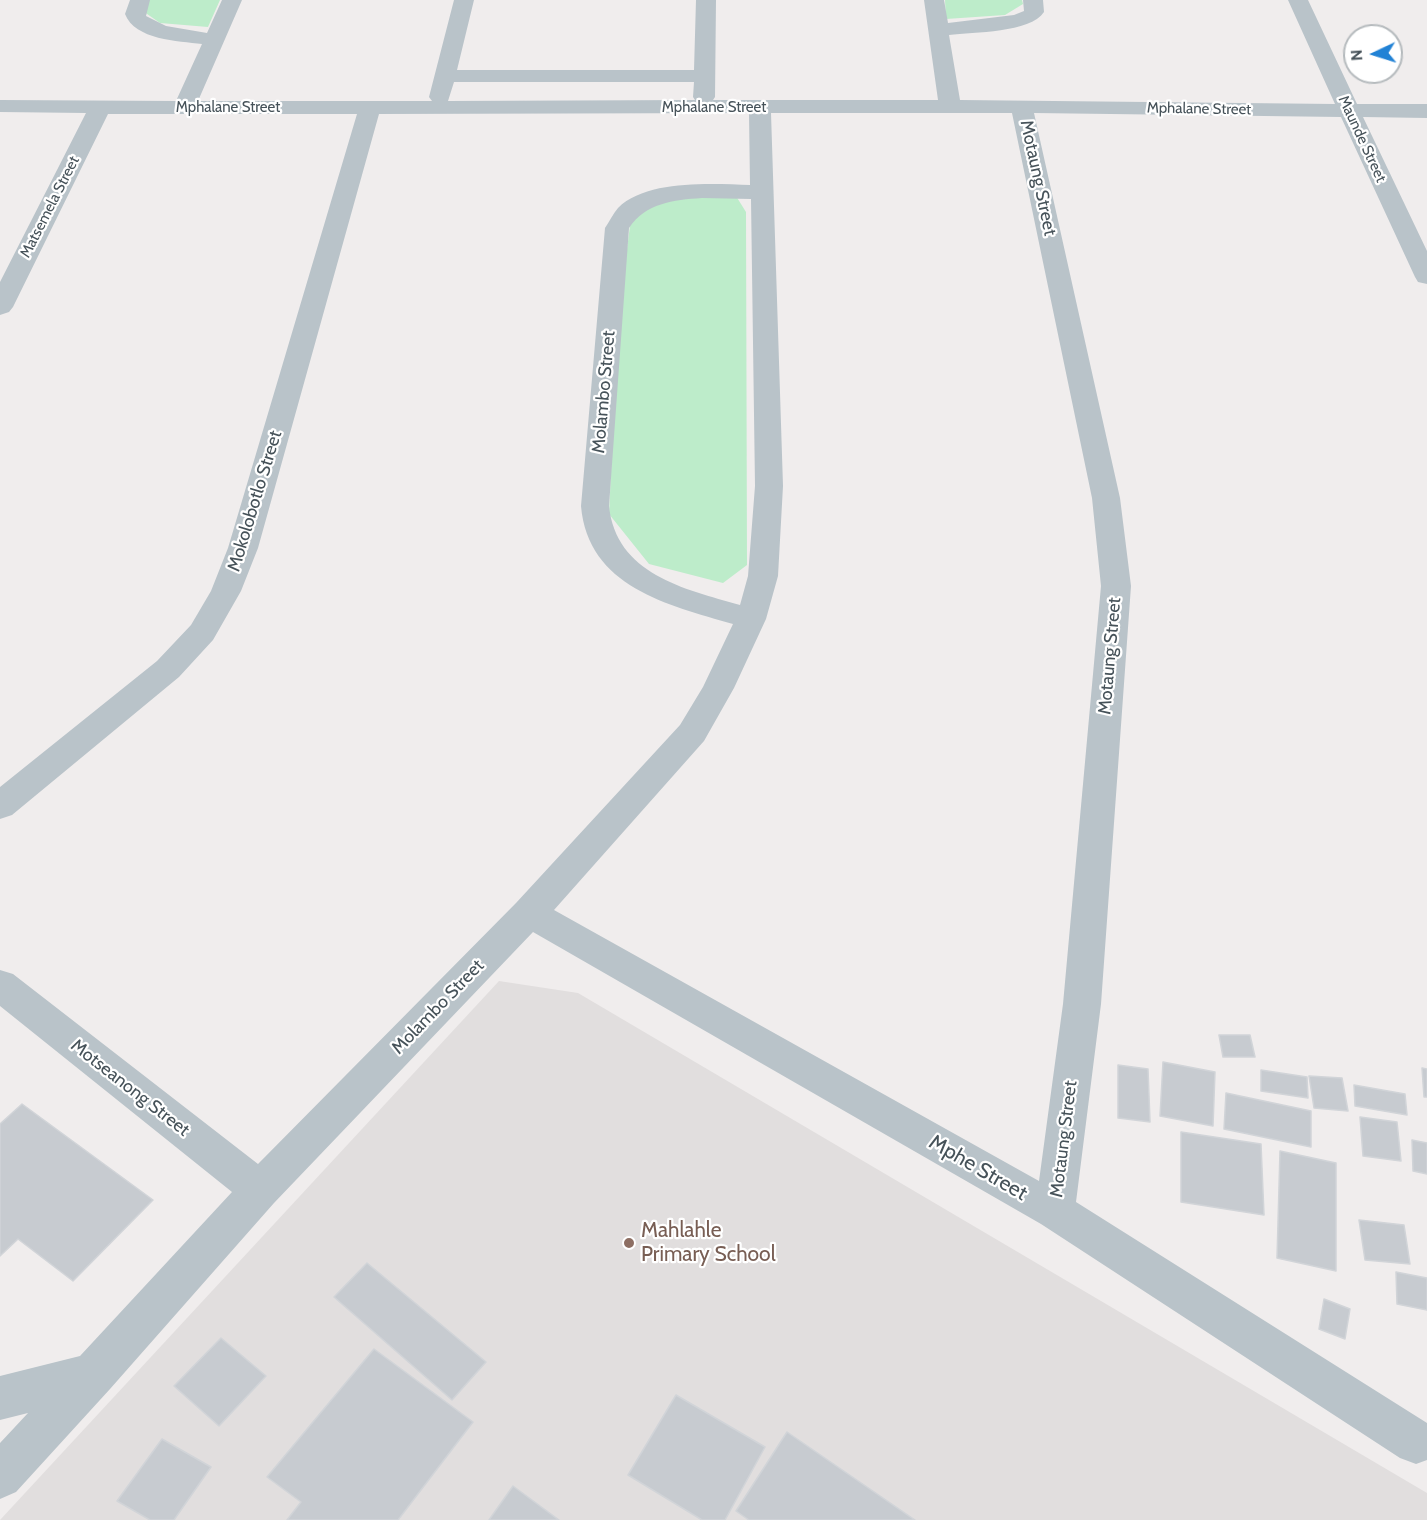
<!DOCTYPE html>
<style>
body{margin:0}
#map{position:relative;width:1427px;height:1520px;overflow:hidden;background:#f0eded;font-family:Cabin,sans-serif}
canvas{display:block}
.north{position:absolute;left:1343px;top:24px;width:60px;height:60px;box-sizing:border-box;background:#fff;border:2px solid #b5babd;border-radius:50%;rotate:266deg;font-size:16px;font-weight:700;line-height:24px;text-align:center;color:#465259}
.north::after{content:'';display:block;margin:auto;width:21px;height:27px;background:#2182d5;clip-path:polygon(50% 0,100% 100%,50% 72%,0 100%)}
</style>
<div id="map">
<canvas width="1427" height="1520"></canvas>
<div class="north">N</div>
</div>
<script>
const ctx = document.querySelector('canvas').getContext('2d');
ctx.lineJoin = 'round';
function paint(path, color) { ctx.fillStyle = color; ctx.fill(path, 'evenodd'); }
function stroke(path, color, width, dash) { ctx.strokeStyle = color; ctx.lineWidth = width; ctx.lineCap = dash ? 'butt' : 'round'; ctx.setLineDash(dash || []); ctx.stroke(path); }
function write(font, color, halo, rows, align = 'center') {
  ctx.font = font + ' Cabin,sans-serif'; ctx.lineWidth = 4.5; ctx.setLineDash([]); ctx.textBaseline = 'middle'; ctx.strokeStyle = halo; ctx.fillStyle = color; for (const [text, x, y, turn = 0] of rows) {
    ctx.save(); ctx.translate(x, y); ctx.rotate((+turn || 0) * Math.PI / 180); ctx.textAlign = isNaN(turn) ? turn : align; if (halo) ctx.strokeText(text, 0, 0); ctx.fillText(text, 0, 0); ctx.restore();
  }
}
paint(new Path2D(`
 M499 981 578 993 1427 1493V1520H0Z`), '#e1dede');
paint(new Path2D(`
 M145 0H220L208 27 160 23 140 9Z
 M945 0H1022L1023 4 1005 15 946 19Z
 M664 196H736L746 212 747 565 723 583 649 564 609 514C614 413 618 310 632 210Z`), '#bdecca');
const building = new Path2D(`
 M1219 1035H1250L1255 1057H1223Z
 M1163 1062 1215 1072 1213 1126 1160 1116Z
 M1118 1065 1148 1069 1150 1122 1118 1118Z
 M1422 1068 1427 1069V1097H1424Z
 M1261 1070 1307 1077 1308 1098 1261 1091Z
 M1309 1076 1342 1078 1348 1111 1314 1108Z
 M1354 1085 1405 1094 1407 1115 1355 1106Z
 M1226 1093 1311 1111V1147L1224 1129Z
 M22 1104 153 1200 73 1281 18 1239 0 1256V1124Z
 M1360 1117 1397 1122 1401 1161 1363 1156Z
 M1181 1132 1261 1144 1264 1215 1181 1202Z
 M1412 1140 1427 1143V1174L1413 1171Z
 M1280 1151 1336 1163V1271L1277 1258Z
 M1359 1220 1404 1225 1410 1264 1365 1260Z
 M367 1263 486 1362 452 1400 334 1297Z
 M1396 1272 1427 1278V1310L1397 1304Z
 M1324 1299 1350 1309 1345 1339 1319 1329Z
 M221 1338 266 1376 219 1426 174 1386Z
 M374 1349 473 1422 398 1520H287L301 1502 267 1477Z
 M676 1395 765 1447 725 1520H702L628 1475Z
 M787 1432 915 1520H749L736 1511Z
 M162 1439 211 1467 174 1520H150L117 1501Z
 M513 1486 559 1520H489Z`);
paint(building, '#c7cbd0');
stroke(building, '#d1d4d8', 1.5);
paint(new Path2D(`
 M130 0H150L146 16 166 26 207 33 222 0H242L198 101H432L429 97 454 0H474L457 70H694L696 0H716L715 97 713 100H938L924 0H944L948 23 1014 15 1024 11 1023 0H1043L1044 12C1030 33 974 32 949 35L960 100 1335 104 1288 0H1308L1357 104H1427V118L1363 117 1427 251V284L1418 282 1415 277 1341 117 1034 113 1120 498 1131 586 1101 1004 1076 1202 1427 1423V1460L1416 1464 1400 1458 1041 1224 533 932 274 1203 110 1389 16 1492 0 1499V1443L28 1413 0 1420V1376L80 1356 232 1192 0 1006V970L13 974 258 1164 516 903 680 725 703 687 733 624C668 605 588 587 581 506L605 228C609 222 613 214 618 208 647 179 713 184 750 185L749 113 379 114 258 548 241 591 213 640 179 677 12 815 0 819V787L157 661 191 625 211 591 228 548 357 114H108L13 307 9 312 0 315V282L86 113 0 112V100L176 101 202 44C178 41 135 40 125 14ZM454 82H694L693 97 695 100 448 101ZM771 113H1012L1092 498 1101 586 1063 1004 1039 1181 554 910 704 741 734 688 766 619 778 576 783 486ZM702 198 751 199 755 486 748 576 740 605C684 589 616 574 609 506L629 228C646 203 673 200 702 198Z`), '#b9c3c9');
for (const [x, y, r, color] of [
 [629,1243,6,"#8d6e63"]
]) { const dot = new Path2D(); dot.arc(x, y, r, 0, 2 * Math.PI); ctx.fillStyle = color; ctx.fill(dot); stroke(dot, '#fff', 2); }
write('15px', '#465259', '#fff', [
 ["Mphalane Street",228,108],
 ["Mphalane Street",714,108],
 ["Mphalane Street",1199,109,1],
 ["Maunde Street",1362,139,65],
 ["Matsemela Street",50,207,-63]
]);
write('18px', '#465259', '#fff', [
 ["Motaung Street",1038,178,78],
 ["Molambo Street",604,392,-85],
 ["Mokolobotlo Street",255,501,-73],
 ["Motaung Street",1110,656,-85],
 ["Molambo Street",438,1007,-46],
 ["Motseanong Street",130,1088,38],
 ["Motaung Street",1064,1139,-83]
]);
write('21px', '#465259', '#fff', [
 ["Mphe Street",978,1168,30]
]);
write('21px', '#785e54', '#fff', [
 ["Mahlahle",641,1231],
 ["Primary School",641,1255]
], 'left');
</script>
